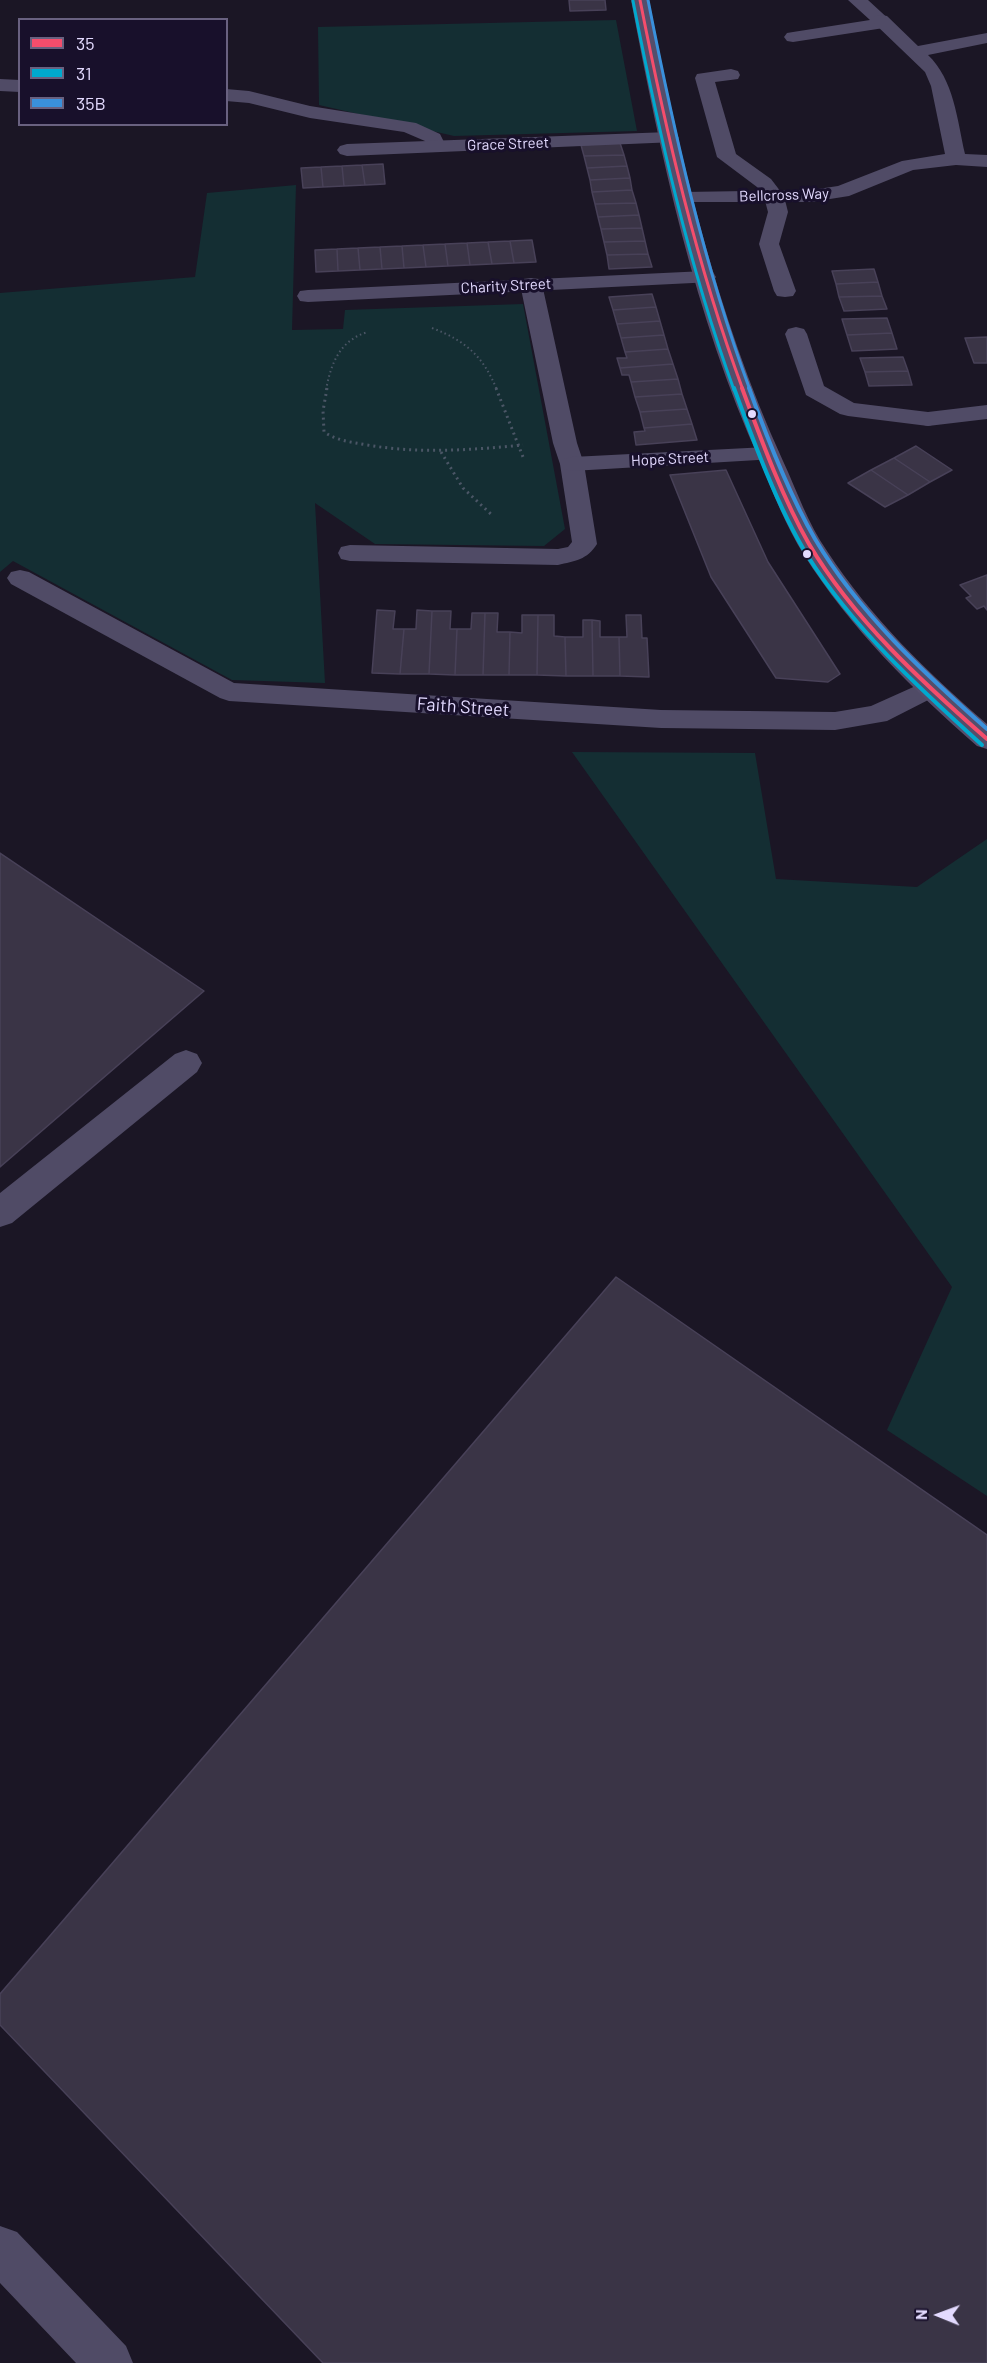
<!DOCTYPE html>
<style>
body{margin:0}
#map{position:relative;width:987px;height:2363px;overflow:hidden;background:#1b1625;font-family:Barlow,sans-serif}
canvas{display:block}
.legend{position:absolute;left:18px;top:18px;width:210px;height:108px;box-sizing:border-box;background:#18102b;border:2px solid #696180;margin:0;padding:8px 10px;list-style:none;font-size:18px;color:#e3daff}
.legend li{display:flex;align-items:center;gap:12px;height:30px}
.legend b{width:30px;border:2px solid #696180}
.north{position:absolute;left:909px;top:2285px;width:60px;height:60px;-webkit-text-stroke:4px #18102b;paint-order:stroke;rotate:271deg;font-size:16px;font-weight:700;line-height:24px;text-align:center;color:#e3daff}
.north::after{content:'';display:block;margin:auto;width:21px;height:27px;background:#e3daff;clip-path:polygon(50% 0,100% 100%,50% 72%,0 100%)}
</style>
<div id="map">
<canvas width="987" height="2363"></canvas>
<ul class="legend">
<li><b style="height:8px;background:#f44d6c"></b>35</li>
<li><b style="height:8px;background:#00a9ce"></b>31</li>
<li><b style="height:8px;background:#3a90db"></b>35B</li>
</ul>
<div class="north">N</div>
</div>
<script>
const ctx = document.querySelector('canvas').getContext('2d');
ctx.lineJoin = 'round';
function paint(path, color) { ctx.fillStyle = color; ctx.fill(path, 'evenodd'); }
function stroke(path, color, width, dash) { ctx.strokeStyle = color; ctx.lineWidth = width; ctx.lineCap = dash ? 'butt' : 'round'; ctx.setLineDash(dash || []); ctx.stroke(path); }
function write(font, color, halo, rows, align = 'center') {
  ctx.font = font + ' Barlow,sans-serif'; ctx.lineWidth = 6; ctx.setLineDash([]); ctx.textBaseline = 'middle'; ctx.strokeStyle = halo; ctx.fillStyle = color; for (const [text, x, y, turn = 0] of rows) {
    ctx.save(); ctx.translate(x, y); ctx.rotate((+turn || 0) * Math.PI / 180); ctx.textAlign = isNaN(turn) ? turn : align; if (halo) ctx.strokeText(text, 0, 0); ctx.fillText(text, 0, 0); ctx.restore();
  }
}
paint(new Path2D(`
 M616 20 637 131 454 136 319 105 318 27Z
 M296 185 292 330 343 329 345 310 523 304 565 529 544 546 375 544 315 503 325 683 232 680 13 561 0 572V293L195 277 207 193Z
 M572 752 755 753 776 879 917 887 987 839V1496L887 1430 952 1287Z`), '#142e33');
const building = new Path2D(`
 M569 0H605L606 10 570 11Z
 M620 143 624 155 584 156 581 145Z
 M624 155 627 166 587 168 584 156Z
 M383 164 385 184 365 185 362 165Z
 M362 165 365 185 344 186 342 166Z
 M342 166 344 186 323 187 321 167Z
 M627 166 630 178 590 180 587 168Z
 M321 167 323 187 303 188 301 168Z
 M630 178 632 190 592 192 590 180Z
 M632 190 636 203 595 204 592 192Z
 M636 203 639 215 598 217 595 204Z
 M639 215 642 228 601 229 598 217Z
 M642 228 645 241 604 242 601 229Z
 M532 240 536 262 514 263 510 241Z
 M510 241 514 263 492 264 488 242Z
 M645 241 648 254 607 255 604 242Z
 M488 242 492 264 470 265 467 243Z
 M467 243 470 265 448 266 445 244Z
 M445 244 448 266 426 267 423 245Z
 M423 245 426 267 404 268 402 246Z
 M402 246 404 268 382 269 380 247Z
 M380 247 382 269 360 270 358 248Z
 M358 248 360 270 338 271 337 249Z
 M337 249 338 271 316 272 315 250Z
 M648 254 652 267 609 269 607 255Z
 M874 269 878 282 836 284 832 271Z
 M878 282 882 296 839 297 836 284Z
 M652 294 656 307 613 310 609 297Z
 M882 296 887 309 844 311 839 297Z
 M656 307 660 321 617 324 613 310Z
 M887 318 892 333 847 335 842 319Z
 M660 321 664 335 621 338 617 324Z
 M892 333 897 349 852 351 847 335Z
 M664 335 668 349 625 352 621 338Z
 M987 337V363H974L965 338Z
 M668 349 673 364 620 368 617 358H627L625 352Z
 M903 357 908 371 865 372 860 358Z
 M673 364 678 379 631 382 629 375H622L620 368Z
 M908 371 912 385 869 386 865 372Z
 M678 379 682 394 635 397 631 382Z
 M682 394 687 409 640 412 635 397Z
 M687 409 692 424 644 428 640 412Z
 M692 424 697 440 636 445 634 432 645 431 644 428Z
 M916 446 952 470 930 482 894 458Z
 M894 458 930 482 908 495 871 470Z
 M726 470 768 562 840 674 828 682 776 678 711 577 670 475Z
 M871 470 908 495 885 507 848 483Z
 M987 575V610L984 606 977 609 966 598 971 596 960 585Z
 M377 610 395 611 393 629H404L400 674 372 673Z
 M417 610 432 611 429 674H400L404 629H416Z
 M432 611H451L450 629H457L455 675 429 674Z
 M472 613H485L483 675H455L457 629H471Z
 M485 613H498L497 632H510L509 675H483Z
 M522 615H538L537 675H509L510 632 522 633Z
 M538 615H554V636L565 637 566 676 537 675Z
 M626 615H641L642 638H647L649 677 620 676 619 637H627Z
 M583 620H592L593 676H566L565 637H583Z
 M592 620 600 621V637H619L620 676H593Z
 M0 853 204 991 0 1167Z
 M616 1277 987 1535V2363H323L0 2025V1994Z`);
paint(building, '#3a3446');
stroke(building, '#484158', 1.5);
stroke(new Path2D(`
 M432 328C466 341 483 356 497 390
 M326 390C331 363 340 340 368 332`), '#4b5666', 2, [1.5, 3]);
stroke(new Path2D(`
 M327 388 323 411 324 432C338 441 351 442 367 445 420 454 470 450 523 445
 M496 388 523 457
 M441 452 463 488 493 516`), '#4b5666', 3, [2, 4]);
paint(new Path2D(`
 M848 0H868L893 23 890 27 884 28 793 42 787 41 784 37 787 33 793 32 870 20Z
 M731 69 738 71 740 75 738 79 715 82 736 154 771 179 784 196 788 212 779 244 796 291 793 296 785 297 777 296 774 291 759 244 768 212 764 197 757 187 717 157 695 78 697 74Z
 M0 79 20 80V92L0 91Z
 M226 89 249 91 310 106 416 123 440 134 446 146 443 150H429L425 141 404 132 310 118 249 103 226 101Z
 M531 278 539 279 542 284 577 443 584 464 597 544C587 560 575 561 558 565L350 561 341 559 338 553 341 547 350 545 558 549 568 547 572 542 560 464 553 443 520 284 523 279Z
 M796 327 804 329 807 334 824 386 854 403 928 412 936 414 940 419 936 424 928 426 848 416 840 414 806 395 785 334 788 329Z
 M186 1050 197 1054 202 1063 197 1072 12 1223 0 1227V1193L175 1054Z
 M0 2226 17 2232 126 2346 133 2363H76L0 2283Z`), '#504b66');
paint(new Path2D(`
 M881 15 887 16 918 46 987 33V43L928 55C954 80 957 119 965 154L987 155V167L956 165 913 170 849 196 811 202H676L673 198 676 194 683 192 811 190 838 186 902 161 945 154 931 86 925 72 875 24 872 20 875 16Z
 M669 132 676 134 679 138 676 142 347 156 340 154 337 150 340 146 347 144Z
 M705 271 713 272 716 277 713 282 308 302 300 301 297 296 300 291 308 290Z
 M987 405V419L928 426 920 424 916 419 920 414 928 412Z
 M767 447 775 449 779 454 775 459 572 471 564 469 560 464 564 459 572 457Z
 M20 570 29 572 234 683 661 710 835 712 871 706 929 680 938 683 942 689 938 695 887 721 835 730 661 728 229 701 220 698 11 584 7 578 11 572Z`), '#504b66');
paint(new Path2D(`
 M631 0H649C680 158 716 314 783 461 797 491 808 524 827 551 870 617 928 673 987 724V749L977 746C912 689 851 629 804 555 786 526 773 493 760 461 694 314 661 158 631 0Z`), '#544e6b');
stroke(new Path2D(`
 M640 0C666 132 696 263 743 390`), '#f44d6c', 3);
stroke(new Path2D(`
 M742 388C761 439 782 497 809 544 854 620 921 681 987 739`), '#f44d6c', 4);
stroke(new Path2D(`
 M633 1C659 133 688 263 734 390`), '#00a9ce', 3);
stroke(new Path2D(`
 M734 388C753 440 778 508 807 555 853 628 918 687 982 745`), '#00a9ce', 4);
stroke(new Path2D(`
 M648 0C674 132 703 263 750 390`), '#3a90db', 3);
stroke(new Path2D(`
 M749 388C767 438 789 494 815 539 859 613 924 673 987 729`), '#3a90db', 4);
for (const [x, y, r, color] of [
 [752,414,5,"#e3daff"],
 [807,554,5,"#e3daff"]
]) { const dot = new Path2D(); dot.arc(x, y, r, 0, 2 * Math.PI); ctx.fillStyle = color; ctx.fill(dot); stroke(dot, '#18102b', 2); }
write('15px', '#e3daff', '#18102b', [
 ["Grace Street",508,144,-2],
 ["Bellcross Way",784,195,-2],
 ["Charity Street",506,286,-3],
 ["Hope Street",670,459,-3]
]);
write('18px', '#e3daff', '#18102b', [
 ["Faith Street",463,707,4]
]);
</script>
